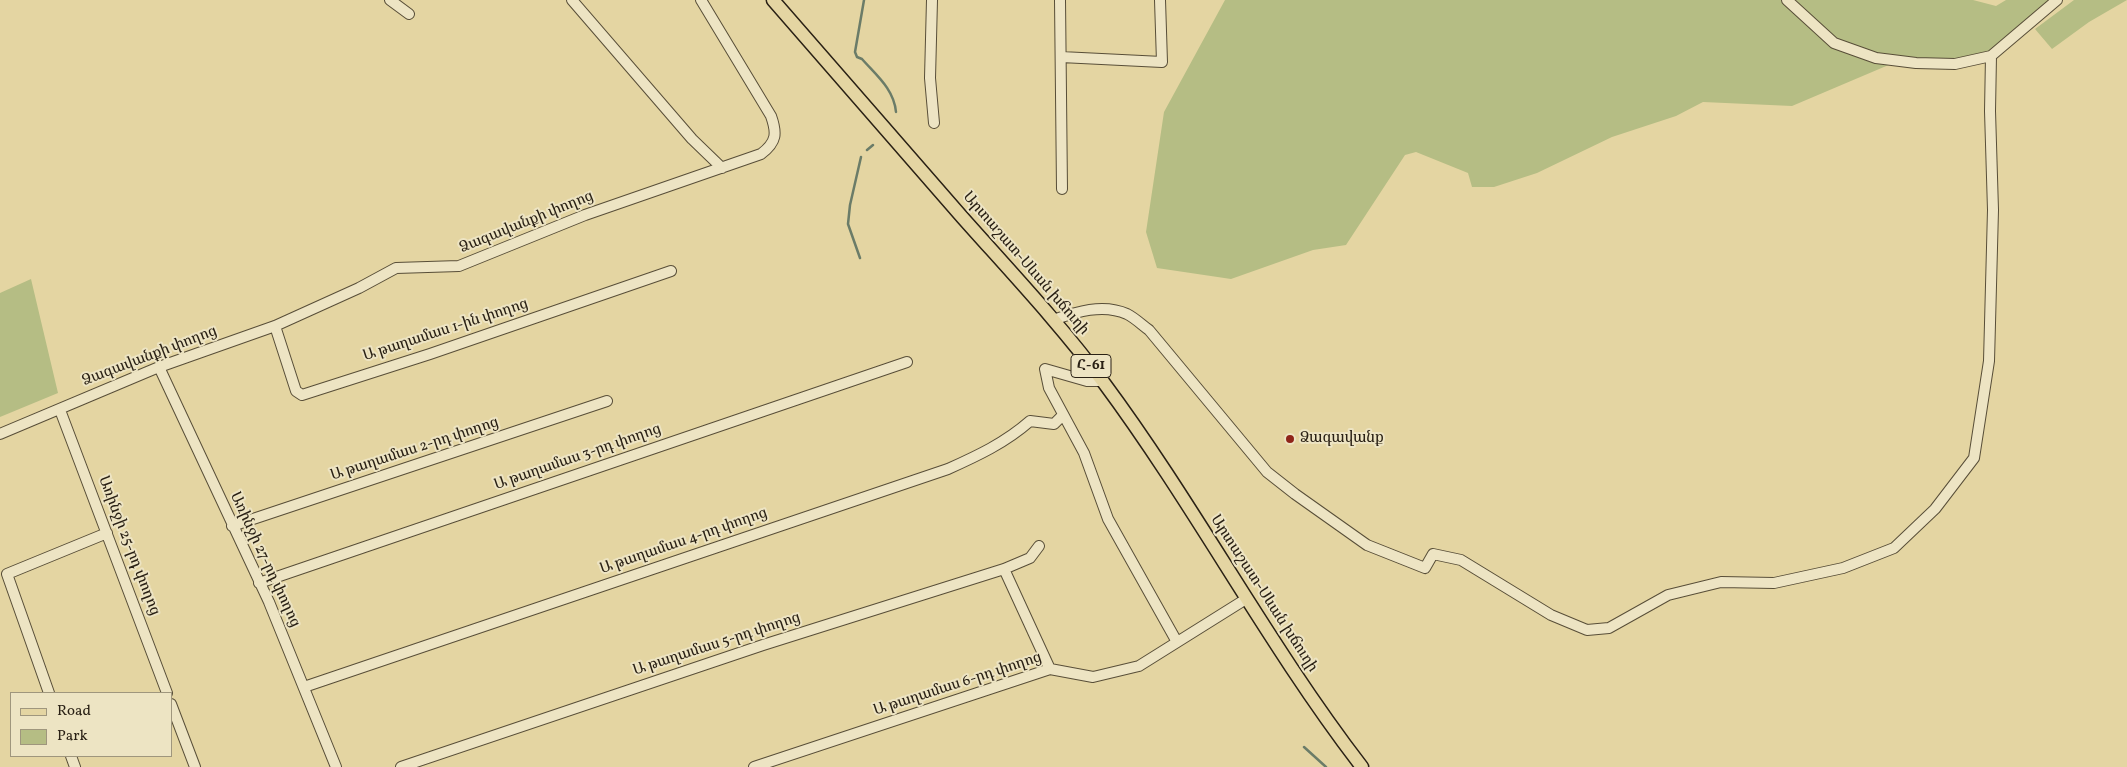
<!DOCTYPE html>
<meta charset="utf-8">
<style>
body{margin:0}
#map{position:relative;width:2127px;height:767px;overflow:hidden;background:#e4d5a2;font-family:Vollkorn,serif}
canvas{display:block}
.legend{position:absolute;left:10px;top:692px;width:162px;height:65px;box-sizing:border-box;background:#ede4c3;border:1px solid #9f967d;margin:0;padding:6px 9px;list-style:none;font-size:15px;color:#2a2115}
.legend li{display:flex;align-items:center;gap:10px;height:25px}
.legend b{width:25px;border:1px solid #9f967d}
</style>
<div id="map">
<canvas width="2127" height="767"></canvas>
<ul class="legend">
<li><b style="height:6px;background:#e4d5a2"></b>Road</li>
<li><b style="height:14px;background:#b5bd84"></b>Park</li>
</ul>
</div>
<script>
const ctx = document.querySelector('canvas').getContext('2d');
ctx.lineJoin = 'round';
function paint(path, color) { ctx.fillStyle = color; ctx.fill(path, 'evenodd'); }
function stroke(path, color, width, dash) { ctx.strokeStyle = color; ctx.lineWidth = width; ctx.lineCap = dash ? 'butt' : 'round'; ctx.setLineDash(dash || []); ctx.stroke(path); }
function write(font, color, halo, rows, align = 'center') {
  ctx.font = font + ' Vollkorn,"Noto Serif Armenian",serif'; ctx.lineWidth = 4; ctx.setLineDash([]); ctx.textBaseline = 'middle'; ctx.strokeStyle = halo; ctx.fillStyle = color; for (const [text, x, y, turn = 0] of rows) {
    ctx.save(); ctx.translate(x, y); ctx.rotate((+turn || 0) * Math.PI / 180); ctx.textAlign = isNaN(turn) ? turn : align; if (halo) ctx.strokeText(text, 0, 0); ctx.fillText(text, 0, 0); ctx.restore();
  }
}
paint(new Path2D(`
 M1225 0H1973L1996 6 2006 0H2051L1991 54 1962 61H1898L1792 106 1703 102 1676 116 1612 137 1537 173 1494 187H1472L1468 173 1416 152 1405 155 1346 245 1313 250 1231 279 1157 268 1146 232 1164 112Z
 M2074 0H2127L2089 22 2052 49 2035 29Z
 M31 279 58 393 0 417V293Z`), '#b5bd84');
stroke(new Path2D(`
 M864 0 855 52 857 57 862 59C876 75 894 89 896 112
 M867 150 873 145
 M860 258 848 224 850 205 861 157
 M1304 747 1326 767`), '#6b7c68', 2.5);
const minor = new Path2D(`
 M390 0 409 14
 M572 0 692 139 722 168
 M932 0 930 78 934 123
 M1060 0 1062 189
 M1787 0 1834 43 1876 58 1916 63 1955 64 1991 56 2057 0
 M1061 57 1162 62 1160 0
 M1053 320C1076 312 1103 303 1127 314 1135 318 1142 325 1149 330L1267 472 1295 494 1367 545 1425 568 1433 554 1461 560 1551 615 1587 630 1609 628 1668 595 1721 582 1774 583 1843 568 1894 548 1935 509 1974 458 1989 361 1993 210 1990 111 1991 56
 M275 326 296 391 302 395 430 354 671 271
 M159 367 269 602 336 767
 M1103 381H1087L1045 369 1049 388 1084 453 1108 519 1177 642
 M60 410 167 693
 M0 434 159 367 275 326 359 288 396 268 459 266 585 215 761 154C777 142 777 133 771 116L701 0
 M232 526 607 401
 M1004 569 1050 669
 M259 583 907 362
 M304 687 948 469C977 456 1005 443 1030 421L1054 424 1063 415
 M49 693 7 574 107 533
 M171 704 195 767
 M71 756 75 767
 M401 767 763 645 1004 569 1030 558 1039 546
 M754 767 1050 669 1093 677 1139 666 1246 599`);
const major = new Path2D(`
 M773 0C836 72 899 145 962 217 1010 271 1061 325 1104 383 1196 507 1268 645 1362 767`);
stroke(minor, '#584e38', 12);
stroke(major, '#2a2115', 15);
stroke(minor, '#ede4c3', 10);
stroke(major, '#e4d5a2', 12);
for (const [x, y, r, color] of [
 [1290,439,5,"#8f2418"]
]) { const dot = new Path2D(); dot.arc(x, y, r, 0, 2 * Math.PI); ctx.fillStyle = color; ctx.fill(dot); stroke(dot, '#ede4c3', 2); }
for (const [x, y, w] of [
 [1091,366,40]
]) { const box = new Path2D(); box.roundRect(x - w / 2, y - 11.5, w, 23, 4); ctx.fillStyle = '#ede4c3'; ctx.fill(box); stroke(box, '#2a2115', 1); }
write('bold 14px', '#2a2115', null, [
 ["Հ-61",1091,366]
]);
write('15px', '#2a2115', '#ede4c3', [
 ["Ձագավանքի փողոց",527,223,-22],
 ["Արտաշատ-Սևան խճուղի",1025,264,49],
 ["Ա թաղամաս 1-ին փողոց",446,331,-18],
 ["Ձագավանքի փողոց",150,357,-21],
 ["Ա թաղամաս 2-րդ փողոց",415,450,-18],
 ["Ա թաղամաս 3-րդ փողոց",578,458,-19],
 ["Ա թաղամաս 4-րդ փողոց",684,542,-19],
 ["Առինջի 25-րդ փողոց",128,546,69],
 ["Առինջի 27-րդ փողոց",264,560,65],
 ["Արտաշատ-Սևան խճուղի",1263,594,57],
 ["Ա թաղամաս 5-րդ փողոց",717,645,-18],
 ["Ա թաղամաս 6-րդ փողոց",958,685,-18]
]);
write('15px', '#2a2115', '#ede4c3', [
 ["Ձագավանք",1300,439]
], 'left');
</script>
